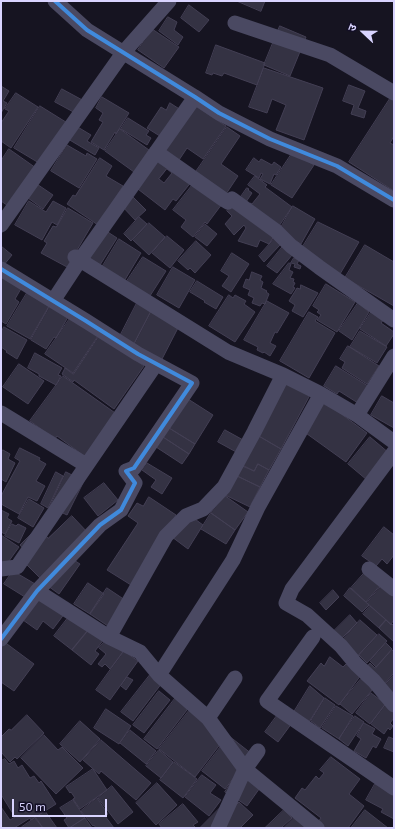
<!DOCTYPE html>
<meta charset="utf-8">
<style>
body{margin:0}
#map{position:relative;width:395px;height:829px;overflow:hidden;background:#161421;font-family:"Exo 2","Noto Sans Devanagari",sans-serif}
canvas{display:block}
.frame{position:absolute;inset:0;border:2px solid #d9d4ff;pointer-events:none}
.north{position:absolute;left:343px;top:12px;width:40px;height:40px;-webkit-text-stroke:3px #130f26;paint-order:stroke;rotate:292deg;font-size:11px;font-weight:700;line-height:16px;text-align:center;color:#d9d4ff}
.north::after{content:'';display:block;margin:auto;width:14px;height:18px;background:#d9d4ff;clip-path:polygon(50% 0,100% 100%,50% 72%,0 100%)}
.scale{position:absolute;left:12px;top:799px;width:95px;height:18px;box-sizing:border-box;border:2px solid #d9d4ff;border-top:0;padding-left:5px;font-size:12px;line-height:14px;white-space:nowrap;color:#d9d4ff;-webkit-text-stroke:3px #130f26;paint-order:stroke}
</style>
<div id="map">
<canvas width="395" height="829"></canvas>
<div class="frame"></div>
<div class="north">उ</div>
<div class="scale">50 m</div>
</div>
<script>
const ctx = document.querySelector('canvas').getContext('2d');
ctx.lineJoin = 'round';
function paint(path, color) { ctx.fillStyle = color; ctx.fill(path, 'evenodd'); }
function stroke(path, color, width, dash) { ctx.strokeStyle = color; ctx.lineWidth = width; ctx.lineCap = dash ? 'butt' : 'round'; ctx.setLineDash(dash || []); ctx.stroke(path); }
const building = new Path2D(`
 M237 1H265L261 11Z
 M189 5 209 20 199 32 181 18Z
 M168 17 177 22 174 30 183 37 178 45 159 31Z
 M280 26 306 37 290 76 264 65Z
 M152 29 179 47 164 68 138 50Z
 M216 45 265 63 257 85 224 73 222 76 213 73 212 75 206 73Z
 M264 68 323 88 304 140 276 130 286 105 272 99 267 113 249 107Z
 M349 85 365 91 358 108 366 111 364 118 351 114 354 105 343 101Z
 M1 86 9 91 3 101 7 103 1 113Z
 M62 89 86 102 79 115 55 102Z
 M16 93 38 107 11 148 1 141V123L9 111 5 109Z
 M393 94H394V136L390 143 394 145V191L349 162Z
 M102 97 129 113 116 134 115 132 104 150 91 142 103 122 99 120 103 113 96 108Z
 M170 103 181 110 163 138 147 128 161 107 166 110Z
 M194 105 226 126 203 159 187 148 177 163 159 151Z
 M40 106 69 124 49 169 14 148Z
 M128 118 149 131 146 135 151 138 147 145 121 129Z
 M76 126 91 135 87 141 99 148 95 155 68 139Z
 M227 127 240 136 221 164 238 176 224 197 193 176Z
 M120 129 149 150 134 172 105 151Z
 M67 145 86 156 87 153 97 159 79 188 51 171Z
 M9 149 36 168 28 178 53 195 43 209 28 198 17 212 1 201V161Z
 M152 150 192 181 176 201 173 199 165 210 134 186ZM167 169 172 173 164 183 159 179Z
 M293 152 314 165 292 198 271 185Z
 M100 158 112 166 106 176 123 186 98 225 67 204 73 195 75 196Z
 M254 158 259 162 261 159 272 165 274 162 281 167 276 175 274 174 270 184 260 179 263 174 261 173 259 178 246 170Z
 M255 176 267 185 265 187 292 207 277 229 247 207 250 203 252 204 260 194 248 185Z
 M194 183 222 204 207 224 205 222 193 237 181 227 186 220 173 210Z
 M247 188 249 189 248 190 252 193 244 205 238 201Z
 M131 195 146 210 135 220 121 205Z
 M29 201 46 212 53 201 66 208 57 225 52 222 42 240 15 225Z
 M233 204 276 233 269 244 260 240 257 247 238 241 246 228 244 225 234 235 225 224 232 216 227 211Z
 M293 206 315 219 301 244 279 231Z
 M68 208 93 223 67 267 41 253 47 243 44 241 53 226 56 227Z
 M139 217 147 224 131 241 124 234Z
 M318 222 359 242 340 274 302 248Z
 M149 223 165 237 149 255 133 240Z
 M205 224 217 234 207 246 195 237Z
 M100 227 117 238 100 265 83 254Z
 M167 236 184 250 170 268 152 253Z
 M119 239 141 253 123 283 101 269Z
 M274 239 280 245 264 262 259 256Z
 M196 241 211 255 195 273 190 268 188 270 178 261Z
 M284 245 293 254 277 273 267 266Z
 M365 245 394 262V306L345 278Z
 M1 246 12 255 3 266 1 264Z
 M232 253 249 264 231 292 222 286 229 276 221 271Z
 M143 257 166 271 148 299 125 284Z
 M294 258 299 260 297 264 301 266 300 269 294 267 295 264 291 263Z
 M289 263 291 264 289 270 293 272 290 278 294 279 293 282 295 283 293 287 295 288 291 294 273 284Z
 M173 267 195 280 179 308 157 295Z
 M252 272 262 276 260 280 263 282 261 288 267 291 266 292 269 294 265 304 262 303 260 306 252 303 254 298 248 295 250 290 243 287 246 279 249 280Z
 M1 275 22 287 15 299 19 302 6 324 1 321Z
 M197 281 223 297 216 309 204 302 205 301 190 292Z
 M326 284 355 302 337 332 317 320 321 315 317 312 319 310 313 306Z
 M301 285 318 293 303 317 292 311 295 305 289 301 297 288 300 289Z
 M27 293 49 306 30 339 7 326Z
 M229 295 233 298 235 295 246 301 244 304 255 312 235 342 209 326Z
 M267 301 289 313 277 333 275 332 270 343 276 346 270 356 264 352 263 353 257 350 258 347 244 340Z
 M137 303 151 311 132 347 118 340Z
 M358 303 369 312 352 340 339 331Z
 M50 306 68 317 56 338 54 337 46 349 31 340Z
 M372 311 384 319 381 323 394 332V334L386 346 360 329Z
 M151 312 179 326 161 361 132 349Z
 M309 312 318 317 315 321 335 333 309 378 280 361Z
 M71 317 98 336 73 373 45 354Z
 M4 327 27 340 17 359 6 352 7 351 1 347V333Z
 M360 331 387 347 377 363 350 347Z
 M100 335 144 366 114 409 74 380 73 382 62 374 65 368 73 374Z
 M348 346 379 366 367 384 342 368 345 362 340 359Z
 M35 353 62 368 58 375 61 376 56 385 39 376V374L28 368Z
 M19 364 44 381 28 404 3 387Z
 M336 366 368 386 358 403 339 391 337 394 324 386Z
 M63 376 118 415 87 458 57 436 55 439 30 421Z
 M284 381 310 395 281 449 257 435Z
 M382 396 394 403V428L371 415Z
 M188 399 213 415 195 444 169 428Z
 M325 402 367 433 346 462 303 431Z
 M169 428 195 444 189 454 163 437Z
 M225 430 245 441 238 453 218 442Z
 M257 435 281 449 269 470 258 464 254 471 240 464Z
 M163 437 189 454 182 464 156 447Z
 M370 437 389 453 367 480 348 464Z
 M20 448 40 458 39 460 46 464 36 481 45 486 37 501 28 497 19 514 1 504V496L20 461 15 458Z
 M3 450 10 454 8 459 15 463 6 482 1 479V454Z
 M147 463 172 478 162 494 151 487 156 480 142 470Z
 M258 464 269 470 260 487 235 475 240 465 254 471Z
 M56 472 63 476 48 508 41 504Z
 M66 472 84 481 67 515 50 507Z
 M235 475 260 487 250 507 225 495Z
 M104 483 118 500 98 516 84 498Z
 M224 495 248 512 235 530 211 513Z
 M149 497 176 515 131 585 107 570 138 523 128 516 137 503 143 506Z
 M29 499 44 508 33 527 18 518Z
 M1 510 9 514 7 518 12 521 5 534 1 532Z
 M211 513 235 530 226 544 201 529Z
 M188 514 203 525 188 549 172 537Z
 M72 516 90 535 43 581 24 562 30 556 20 545 38 527 48 538Z
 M12 524 16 526 18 524 26 528 19 543 5 536Z
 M384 527 394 535V555L387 564 382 559 376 566 362 556Z
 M1 535 19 547 1 572Z
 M69 557 80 564 59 594 48 586Z
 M367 570 382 583 366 602 351 588Z
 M13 571 42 588 33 602 4 584Z
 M88 583 104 594 90 614 74 604Z
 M383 584 394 594V620L391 624 367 603Z
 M107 588 125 600 108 626 90 614Z
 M350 588 369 605 362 612 344 596Z
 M333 590 339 597 326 610 320 603Z
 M40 595 65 613 53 629 43 621 37 630 23 620Z
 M370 606 386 620 379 628 363 614Z
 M71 614 90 628 72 650 54 636Z
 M350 615 357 623 341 639 333 632Z
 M360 620 377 635 356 658 340 643Z
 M386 620 391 625 392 624 394 626V642L379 628Z
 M90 628 104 639 95 651 99 654 91 665 72 650Z
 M379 634 387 641 367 663 359 655Z
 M107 639 123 652 110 669 105 664 102 667 98 664 106 654 99 648Z
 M3 641 34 664 14 691 1 682V643Z
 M386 643 392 649 376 667 370 661Z
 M392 650 394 652V673L383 685 365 669 370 663 375 668Z
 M124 651 138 661 110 700 96 690Z
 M330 657 343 667 346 664 361 675 339 705 307 681 321 663 324 666Z
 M150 675 162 683 133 721 121 712Z
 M394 675V698L382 688Z
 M127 677 133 680 126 690 121 686Z
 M361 679 373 689 352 714 340 704Z
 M310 686 324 698 309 722 294 712Z
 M159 691 170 700 144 733 133 725Z
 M371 693 383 702H387L370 724 356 713Z
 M177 696 190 706 157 749 144 739Z
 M325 698 335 705 320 728 311 721Z
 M386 704 394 710V718L390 723 393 726 390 730 388 728 384 734 371 724Z
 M336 706 353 716 339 739 322 728Z
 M192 707 228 734 195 777 159 749Z
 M106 709 131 726 119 744 94 728Z
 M279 713 292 723 278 742 265 732Z
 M27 715 44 733 17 759 15 757 10 762 1 752V737L9 729 11 730Z
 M355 716 364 722 348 746 339 739Z
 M80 721 100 739 80 762 60 744Z
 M364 723 375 729 372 734 381 739 376 748 373 746 366 758 354 751 361 739 357 736Z
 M130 730 156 751 146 764 120 743Z
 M44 735 58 750 62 747 83 768 56 794 21 758Z
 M229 736 252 754 225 789 202 771Z
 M389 737 394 739V752L384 748Z
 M101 740 151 783 136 800 101 771 99 774 83 760Z
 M159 750 173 762 161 778 146 766Z
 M331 757 360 779 349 794 364 806 348 828H326L318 822 321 818 295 798 302 788 305 790 316 776 319 779 324 773 320 770Z
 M5 759 9 764 14 761 18 768 22 765 30 778 34 776 39 783 41 781 56 804 31 820 30 818 14 828H1V807L10 820 15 817 2 796 1 797V761Z
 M174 762 197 779 183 798 160 780Z
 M93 769 107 790 80 809 73 799 75 798 71 792 70 793 66 787Z
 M240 770 262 785 247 806 237 799V800L225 792Z
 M202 775 216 785 210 793 221 800 209 816 185 797Z
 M157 783 177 805 156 825 136 803Z
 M375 784 394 794V819L381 812 383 809 366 800Z
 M112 786 133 812 118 824 98 798Z
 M231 797 237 804 239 802 253 815 240 828H200Z
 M97 798 108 814 105 816 114 828H96L94 825 93 826 81 811Z
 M73 800 85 818 69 828 64 820 67 818 60 808Z
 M183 804 198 822 193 825 196 828H162L159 824Z
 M284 810 292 818 281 828H265Z
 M365 810 388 828H351Z
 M45 811 57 828H43L36 818Z
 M295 817 306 828H284Z
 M35 818 43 828H23L22 827Z
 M85 818 92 828H70Z`);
paint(building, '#343243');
stroke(building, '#433f54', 1);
stroke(new Path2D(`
 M55 1 87 30 195 97 219 113 270 139 337 166 394 200
 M235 23 330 55 394 93
 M156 152 223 199 228 202 232 199 276 231 291 246 319 267 394 320
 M1 225 123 53 169 1
 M75 257 228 352 283 375 321 394 357 415 394 442
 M1 269 86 321 138 354 192 383 134 468 126 471 135 483 121 510 100 525 37 591 1 639
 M53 301 80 260 195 97
 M1 413 86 465
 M357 415 394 356
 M394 452 292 589 286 603 307 615 341 646 356 664 374 681 394 705
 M1 569 17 567 156 364
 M369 569 394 589
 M37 591 109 637 140 652 159 675 208 718 245 769 218 828
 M109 637 166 536 186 516 203 509 224 487 254 432 283 375
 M313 637 267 701 394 788
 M159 675 233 560 258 507 321 394
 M208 718 235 678
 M258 751 245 769 317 828`), '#4a4962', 15);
stroke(new Path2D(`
 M55 1 87 30 195 97 219 113 270 139 337 166 394 200
 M1 269 86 321 138 354 192 383 134 468 126 471 135 483 121 510 100 525 37 591 1 639`), '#408adc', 4);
</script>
